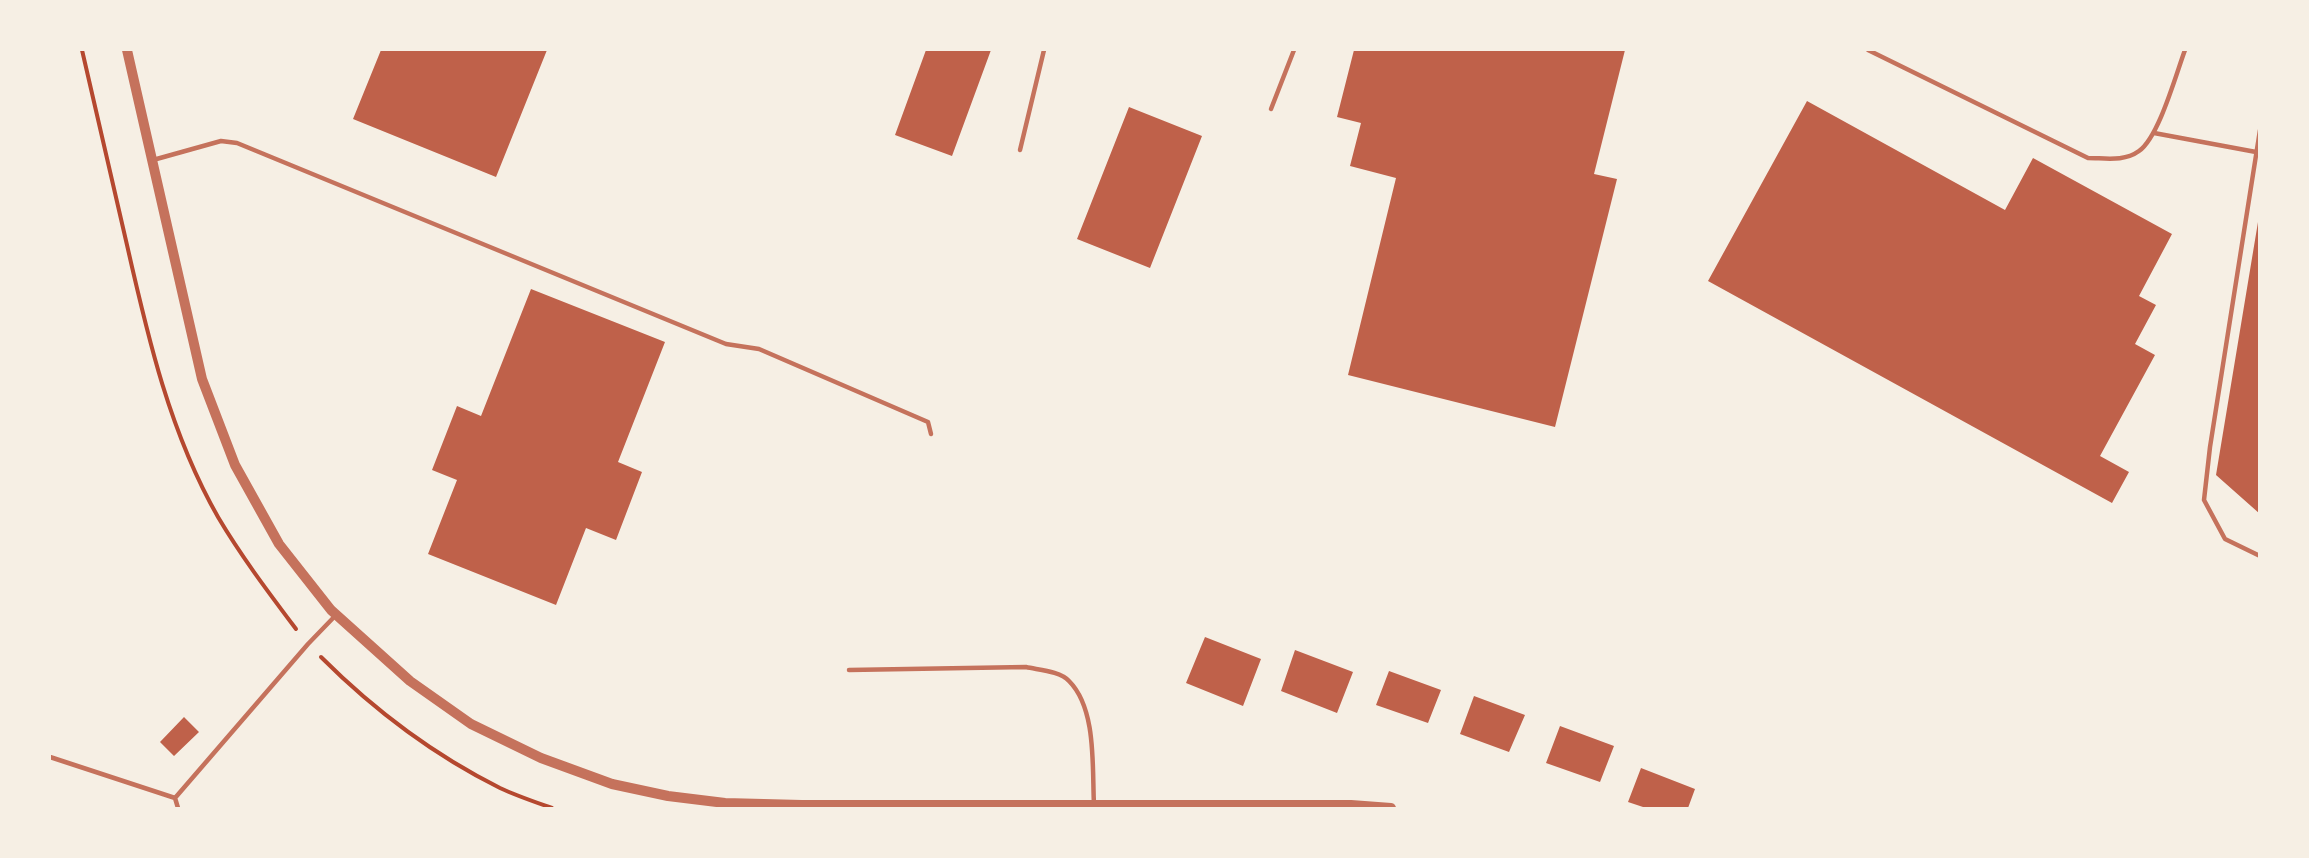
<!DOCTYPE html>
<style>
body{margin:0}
#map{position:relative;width:2309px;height:858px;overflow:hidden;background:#f6efe4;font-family:"Asap Condensed",sans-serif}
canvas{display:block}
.frame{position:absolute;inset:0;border:51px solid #f6efe4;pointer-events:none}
</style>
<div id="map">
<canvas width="2309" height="858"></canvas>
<div class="frame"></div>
</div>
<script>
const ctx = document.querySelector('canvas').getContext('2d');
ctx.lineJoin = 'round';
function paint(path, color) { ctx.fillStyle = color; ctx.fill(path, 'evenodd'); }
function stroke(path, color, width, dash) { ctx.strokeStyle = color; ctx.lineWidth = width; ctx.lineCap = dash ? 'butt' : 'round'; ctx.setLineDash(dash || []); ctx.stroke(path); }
paint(new Path2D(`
 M381 50H547L496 177 353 119Z
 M926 50H991L952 156 895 135Z
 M1354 50H1625L1594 174 1617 179 1555 427 1348 375 1396 178 1350 166 1361 123 1337 117Z
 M1807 101 2005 210 2033 158 2172 234 2139 296 2156 305 2135 344 2155 355 2100 456 2129 472 2112 503 1708 281Z
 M1129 107 1202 136 1150 268 1077 239Z
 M2258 222H2260V514L2216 475Z
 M531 289 665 342 618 462 642 472 616 540 586 528 556 605 428 554 457 480 432 470 457 406 481 416Z
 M1205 637 1261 659 1243 706 1186 683Z
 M1295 650 1353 672 1337 713 1281 691Z
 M1389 671 1441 690 1428 723 1376 705Z
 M1474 696 1525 715 1509 752 1460 734Z
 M184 717 199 732 174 756 160 742Z
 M1560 726 1614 746 1600 782 1546 763Z
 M1641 768 1695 789 1688 808H1646L1628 802Z`), '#bf614a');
stroke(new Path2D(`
 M82 50C97 115 112 180 127 245 148 338 170 433 218 517 241 556 269 593 296 629
 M321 657C373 709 434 755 500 788 517 796 535 802 552 808`), '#b5482f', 4);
stroke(new Path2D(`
 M1868 50 2088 158C2105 158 2124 162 2139 151 2159 137 2176 74 2185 50
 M1271 109 1294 50
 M2260 130 2210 447 2204 500 2225 539 2260 556
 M2154 133 2256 152
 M1020 150 1044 50
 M153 160 221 141 237 143 726 344 759 349 928 422 931 434
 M849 670 1026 667C1039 670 1060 671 1069 681 1097 709 1092 768 1094 805
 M50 757 175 798
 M178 808 175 798 308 644 336 615`), '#c5725c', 4.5);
stroke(new Path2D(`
 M127 50 202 379 235 465 279 544 331 610 410 681 471 724 541 758 612 784 668 796 725 803 802 805H1351L1391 808`), '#c5725c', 10);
</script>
